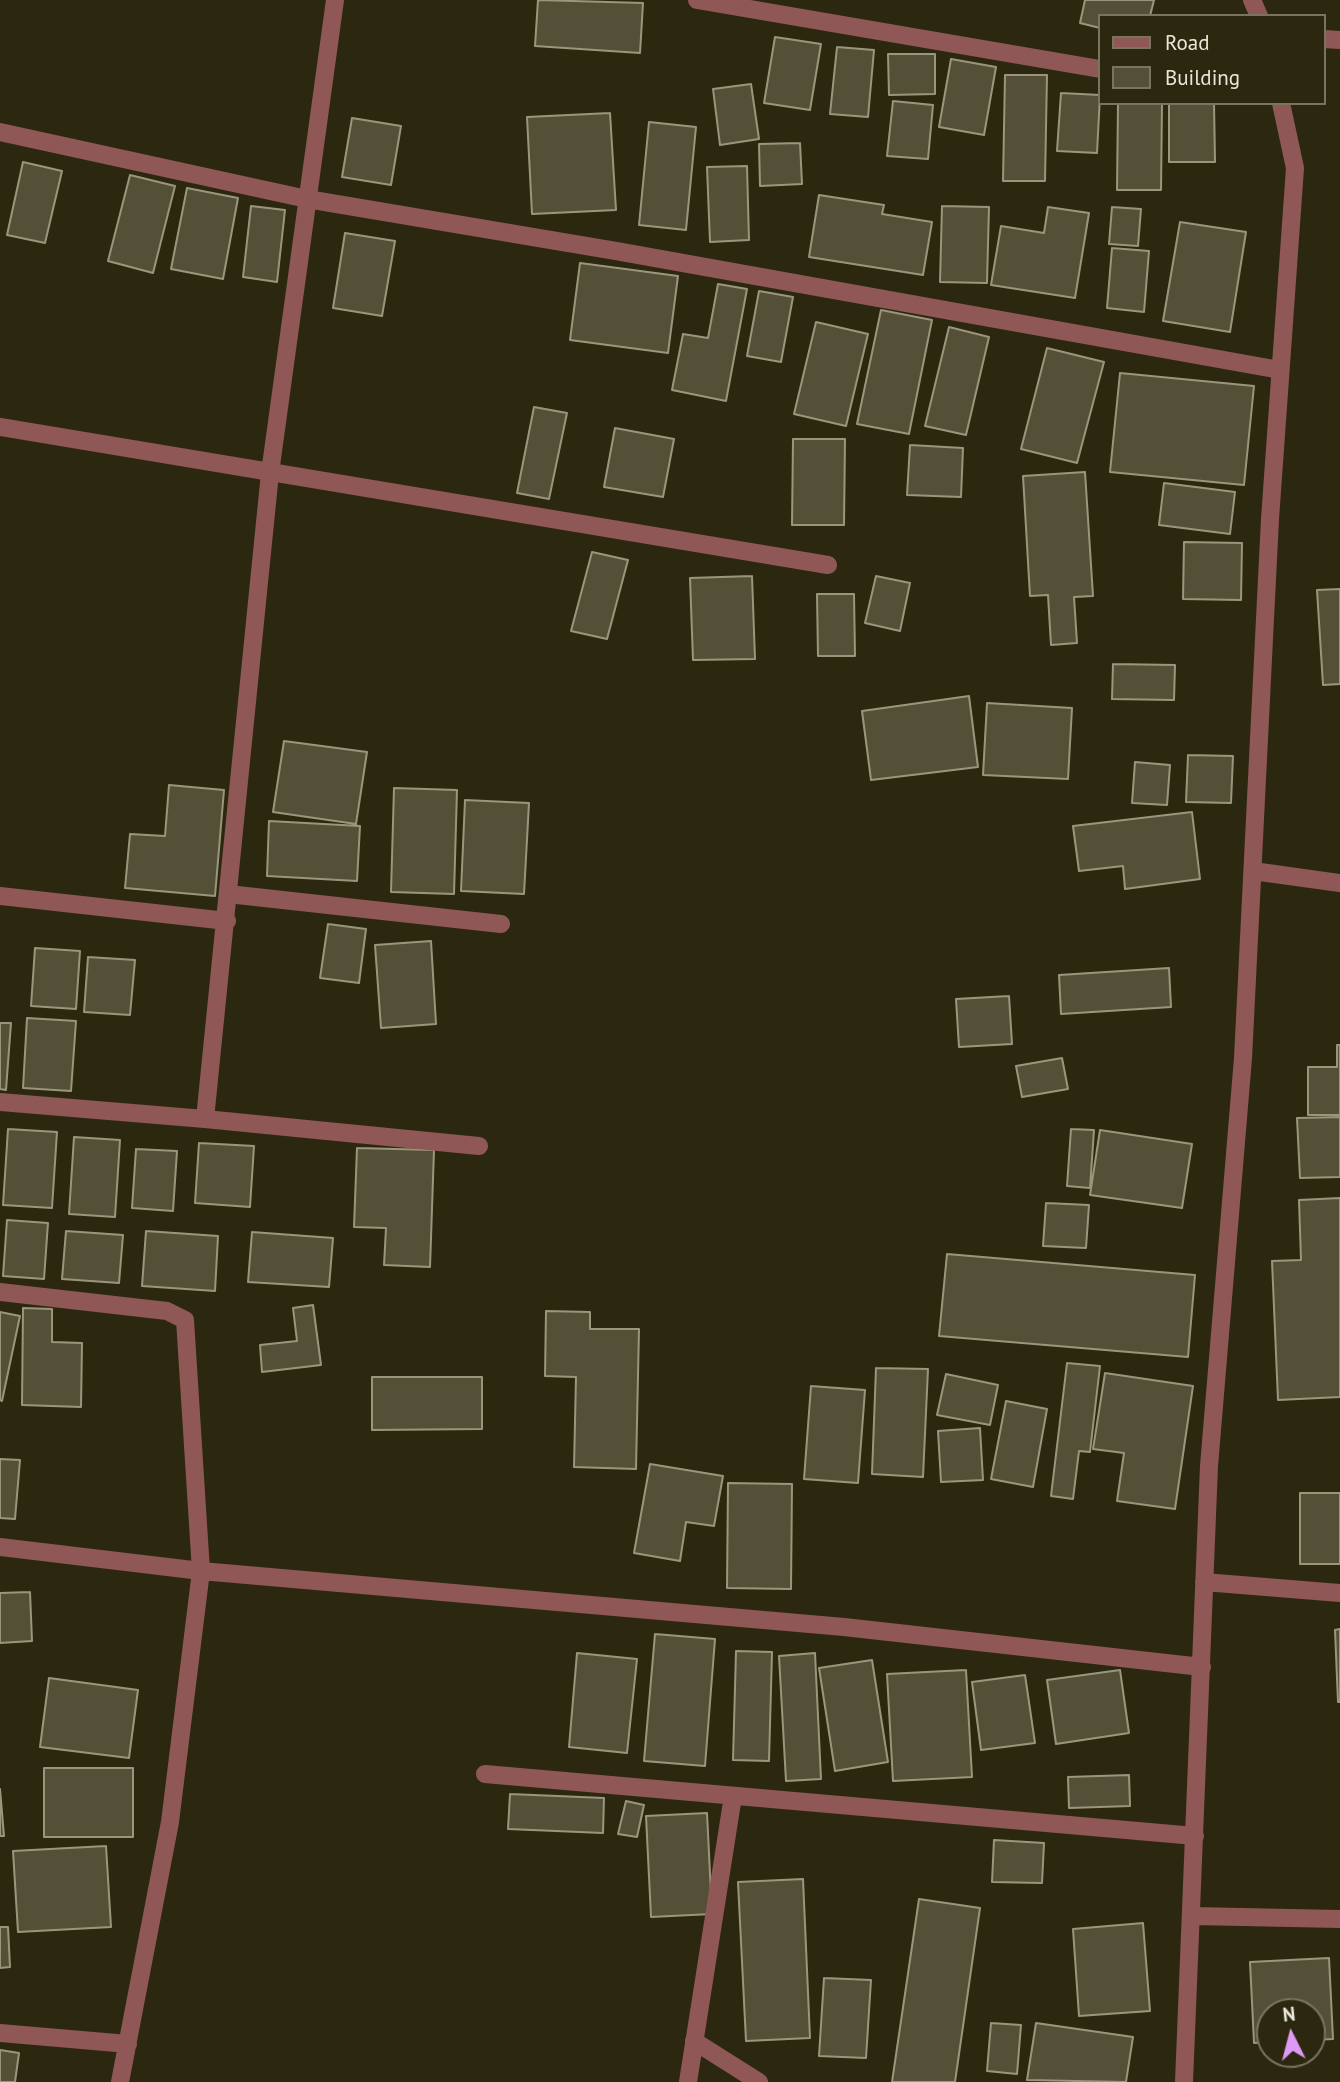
<!DOCTYPE html>
<html>
<head>
<meta charset="utf-8">
<style>
  body { margin:0 }
  #map { position:relative; width:1340px; height:2082px; overflow:hidden; background:#2c2810; font-family:"PT Sans",sans-serif }
  canvas { display:block }
  .legend { position:absolute; left:1098px; top:14px; width:228px; height:91px; box-sizing:border-box; background:#2c2810; border:2px solid #787460; margin:0; padding:9px 12px; list-style:none; font-size:21px; color:#eae7d9 }
  .legend li { display:flex; align-items:center; gap:14px; height:35px }
  .legend b { width:35px; border:2px solid #787460 }
  .north { position:absolute; left:1256px; top:1998px; width:70px; height:70px; box-sizing:border-box; background:#2c2810; border:2px solid #787460; border-radius:50%; rotate:354deg; font-size:19px; font-weight:700; line-height:28px; text-align:center; color:#eae7d9 }
  .north::after { content:''; display:block; margin:auto; width:24px; height:32px; background:#dd99f4; clip-path:polygon(50% 0,100% 100%,50% 72%,0 100%) }
</style>
</head>
<body>
<div id="map">
<canvas width="1340" height="2082"></canvas>
<ul class="legend">
<li><b style="height:9px;background:#8f5857"></b>Road</li>
<li><b style="height:19px;background:#545037"></b>Building</li>
</ul>
<div class="north">N</div>
</div>
<script>
const ctx = document.querySelector('canvas').getContext('2d');
ctx.lineJoin = 'round';
function paint(path, color) {
  ctx.fillStyle = color;
  ctx.fill(path, 'evenodd');
}
function shape(rows) {
  const path = new Path2D();
  for (const r of rows) {
    path.moveTo(r[0], r[1]);
    for (let i = 2; i < r.length; i += 2) path.lineTo(r[i], r[i + 1]);
  }
  return path;
}
function trace(path, color, width, dash) {
  ctx.strokeStyle = color;
  ctx.lineWidth = width;
  ctx.lineCap = dash ? 'butt' : 'round';
  ctx.setLineDash(dash || []);
  ctx.stroke(path);
}
const building = shape([
  [538,0,643,3,640,53,535,46,538,0],
  [1085,0,1154,0,1150,16,1100,16,1100,28,1080,23,1085,0],
  [775,37,821,44,810,110,764,103,775,37],
  [837,47,874,50,868,117,830,114,837,47],
  [888,54,935,54,935,94,889,95,888,54],
  [951,59,996,67,984,135,939,127,951,59],
  [1005,75,1047,75,1045,181,1003,181,1005,75],
  [751,84,759,139,720,145,713,89,751,84],
  [1061,93,1100,95,1097,153,1057,151,1061,93],
  [893,101,933,105,928,159,887,156,893,101],
  [1118,103,1162,103,1161,190,1117,190,1118,103],
  [1169,103,1214,103,1215,162,1169,162,1169,103],
  [610,113,616,210,532,214,527,117,610,113],
  [352,118,401,126,391,185,342,177,352,118],
  [649,122,696,127,686,230,639,225,649,122],
  [800,143,802,184,760,186,759,144,800,143],
  [23,162,62,171,45,243,7,235,23,162],
  [747,166,749,240,710,242,707,167,747,166],
  [130,175,175,186,153,273,108,261,130,175],
  [187,188,238,198,223,279,171,269,187,188],
  [819,195,884,205,882,214,932,222,923,275,809,257,819,195],
  [251,206,285,210,277,282,243,277,251,206],
  [942,206,989,207,987,283,940,282,942,206],
  [1048,207,1089,213,1075,298,991,285,1001,226,1044,233,1048,207],
  [1112,207,1141,209,1138,246,1109,244,1112,207],
  [1180,222,1246,232,1230,332,1163,321,1180,222],
  [345,233,395,241,382,316,333,308,345,233],
  [1112,248,1149,251,1144,312,1107,308,1112,248],
  [580,263,678,276,668,353,570,340,580,263],
  [718,284,747,289,726,401,672,390,683,334,708,338,718,284],
  [759,291,793,297,781,362,747,356,759,291],
  [881,310,932,320,909,434,857,424,881,310],
  [816,322,868,334,846,426,794,414,816,322],
  [949,327,989,337,966,435,925,426,949,327],
  [1047,348,1104,362,1077,463,1021,449,1047,348],
  [1120,373,1254,386,1244,485,1110,472,1120,373],
  [534,407,567,413,549,499,517,493,534,407],
  [615,428,674,439,663,497,604,487,615,428],
  [793,439,845,439,844,525,792,525,793,439],
  [910,445,963,448,961,497,907,495,910,445],
  [1085,472,1093,596,1074,597,1077,643,1051,645,1048,595,1030,596,1023,476,1085,472],
  [1164,483,1235,492,1230,534,1159,525,1164,483],
  [1184,542,1242,543,1241,600,1183,599,1184,542],
  [592,552,628,560,607,639,571,631,592,552],
  [752,576,755,659,693,660,690,578,752,576],
  [876,576,910,583,900,631,865,623,876,576],
  [1340,589,1340,684,1323,685,1317,590,1340,589],
  [817,594,854,594,855,656,818,656,817,594],
  [1113,664,1175,665,1174,700,1112,699,1113,664],
  [969,696,978,767,871,780,862,711,969,696],
  [987,703,1072,708,1068,779,983,775,987,703],
  [284,741,367,752,356,824,273,812,284,741],
  [1188,755,1233,756,1231,803,1186,802,1188,755],
  [1135,762,1170,765,1167,805,1132,803,1135,762],
  [169,785,224,790,215,896,125,888,130,834,165,836,169,785],
  [394,788,457,790,454,894,391,892,394,788],
  [465,800,529,803,524,894,461,891,465,800],
  [1192,812,1200,879,1125,889,1123,866,1079,871,1073,826,1192,812],
  [269,821,360,826,357,881,267,876,269,821],
  [328,924,366,929,359,983,320,978,328,924],
  [431,941,436,1024,381,1028,375,945,431,941],
  [35,948,80,951,76,1009,31,1006,35,948],
  [88,957,135,960,130,1015,84,1012,88,957],
  [1169,968,1171,1007,1061,1014,1059,975,1169,968],
  [1009,996,1012,1044,959,1047,956,999,1009,996],
  [27,1018,76,1021,71,1091,23,1088,27,1018],
  [0,1023,11,1023,6,1090,0,1089,0,1023],
  [1337,1045,1340,1045,1340,1115,1308,1115,1308,1067,1337,1067,1337,1045],
  [1062,1058,1068,1089,1022,1097,1016,1066,1062,1058],
  [1340,1117,1340,1177,1300,1178,1297,1118,1340,1117],
  [8,1129,57,1132,52,1208,3,1205,8,1129],
  [1071,1129,1094,1130,1090,1188,1067,1186,1071,1129],
  [1100,1130,1192,1144,1182,1208,1090,1195,1100,1130],
  [74,1137,120,1140,115,1217,69,1214,74,1137],
  [199,1143,254,1146,250,1207,195,1203,199,1143],
  [357,1148,434,1150,430,1267,384,1265,386,1228,354,1227,357,1148],
  [136,1149,177,1151,173,1211,132,1208,136,1149],
  [1340,1198,1340,1397,1278,1400,1272,1261,1301,1260,1299,1200,1340,1198],
  [1046,1203,1089,1205,1086,1248,1043,1246,1046,1203],
  [7,1220,48,1223,44,1279,3,1276,7,1220],
  [66,1231,123,1235,119,1283,62,1279,66,1231],
  [146,1231,218,1236,215,1291,142,1286,146,1231],
  [252,1232,333,1238,329,1287,248,1282,252,1232],
  [947,1254,1195,1275,1188,1357,939,1336,947,1254],
  [313,1305,321,1365,262,1372,260,1345,297,1341,293,1308,313,1305],
  [23,1308,52,1309,52,1342,82,1343,81,1407,22,1405,23,1308],
  [546,1311,590,1312,590,1329,639,1329,636,1469,574,1467,576,1377,545,1376,546,1311],
  [0,1312,20,1316,2,1401,0,1400,0,1312],
  [1067,1363,1100,1366,1090,1452,1079,1451,1073,1499,1051,1496,1067,1363],
  [876,1368,928,1369,923,1477,872,1474,876,1368],
  [1105,1373,1193,1386,1175,1509,1117,1501,1124,1453,1093,1449,1105,1373],
  [946,1374,998,1385,990,1425,937,1415,946,1374],
  [372,1377,482,1377,482,1429,372,1430,372,1377],
  [811,1386,865,1390,858,1483,804,1479,811,1386],
  [1006,1401,1047,1409,1033,1487,991,1479,1006,1401],
  [980,1428,983,1480,941,1482,938,1431,980,1428],
  [0,1459,20,1460,15,1519,0,1518,0,1459],
  [650,1464,723,1476,714,1526,686,1522,680,1561,634,1553,650,1464],
  [728,1483,792,1484,791,1589,727,1588,728,1483],
  [1300,1493,1340,1493,1340,1564,1300,1564,1300,1493],
  [30,1592,32,1641,0,1643,0,1593,30,1592],
  [1340,1629,1340,1702,1338,1702,1335,1630,1340,1629],
  [655,1634,715,1639,705,1766,644,1761,655,1634],
  [736,1651,772,1652,769,1761,733,1760,736,1651],
  [577,1653,637,1659,627,1753,569,1747,577,1653],
  [815,1653,821,1779,786,1781,779,1656,815,1653],
  [872,1660,888,1762,835,1771,819,1668,872,1660],
  [966,1670,972,1777,893,1781,887,1674,966,1670],
  [1120,1670,1129,1733,1056,1744,1047,1680,1120,1670],
  [1025,1675,1035,1743,981,1750,972,1682,1025,1675],
  [49,1678,138,1690,129,1758,40,1747,49,1678],
  [44,1768,133,1768,133,1837,44,1837,44,1768],
  [1129,1775,1130,1806,1069,1808,1068,1777,1129,1775],
  [0,1789,4,1836,0,1836,0,1789],
  [510,1794,604,1798,603,1833,508,1829,510,1794],
  [626,1801,644,1805,637,1837,618,1834,626,1801],
  [707,1813,712,1914,651,1917,646,1816,707,1813],
  [994,1840,1044,1843,1042,1883,992,1882,994,1840],
  [106,1846,111,1927,18,1932,13,1851,106,1846],
  [803,1879,810,2038,746,2041,738,1882,803,1879],
  [919,1899,980,1908,955,2082,892,2082,919,1899],
  [1143,1923,1150,2011,1079,2016,1073,1929,1143,1923],
  [0,1927,8,1927,10,1967,0,1968,0,1927],
  [1329,1958,1333,2039,1312,2040,1312,2012,1270,2012,1270,2042,1254,2043,1250,1962,1329,1958],
  [824,1978,871,1980,866,2058,819,2056,824,1978],
  [991,2023,1021,2025,1017,2074,987,2071,991,2023],
  [1036,2023,1133,2037,1126,2082,1027,2080,1036,2023],
  [0,2050,19,2053,15,2082,0,2082,0,2050]
]);
paint(building, '#545037');
trace(building, '#9b967b', 2);
trace(shape([
  [697,0,1100,69],
  [1252,0,1259,16],
  [1324,39,1340,40],
  [0,132,307,199,616,251,1280,370],
  [0,427,828,565],
  [1253,871,1340,883],
  [228,894,501,924],
  [0,896,227,921],
  [0,1102,205,1119,270,473,335,0],
  [205,1119,479,1146],
  [0,1292,167,1311,185,1320,201,1571,170,1822,120,2082],
  [0,1547,201,1571,844,1627,1202,1667],
  [1204,1582,1340,1593],
  [485,1774,1195,1836],
  [1193,1916,1340,1919],
  [0,2033,128,2044],
  [694,2041,759,2082],
  [688,2082,733,1796],
  [1184,2082,1209,1466,1243,1058,1270,519,1295,168,1281,103]
]), '#8f5857', 18);
</script>
</body>
</html>
